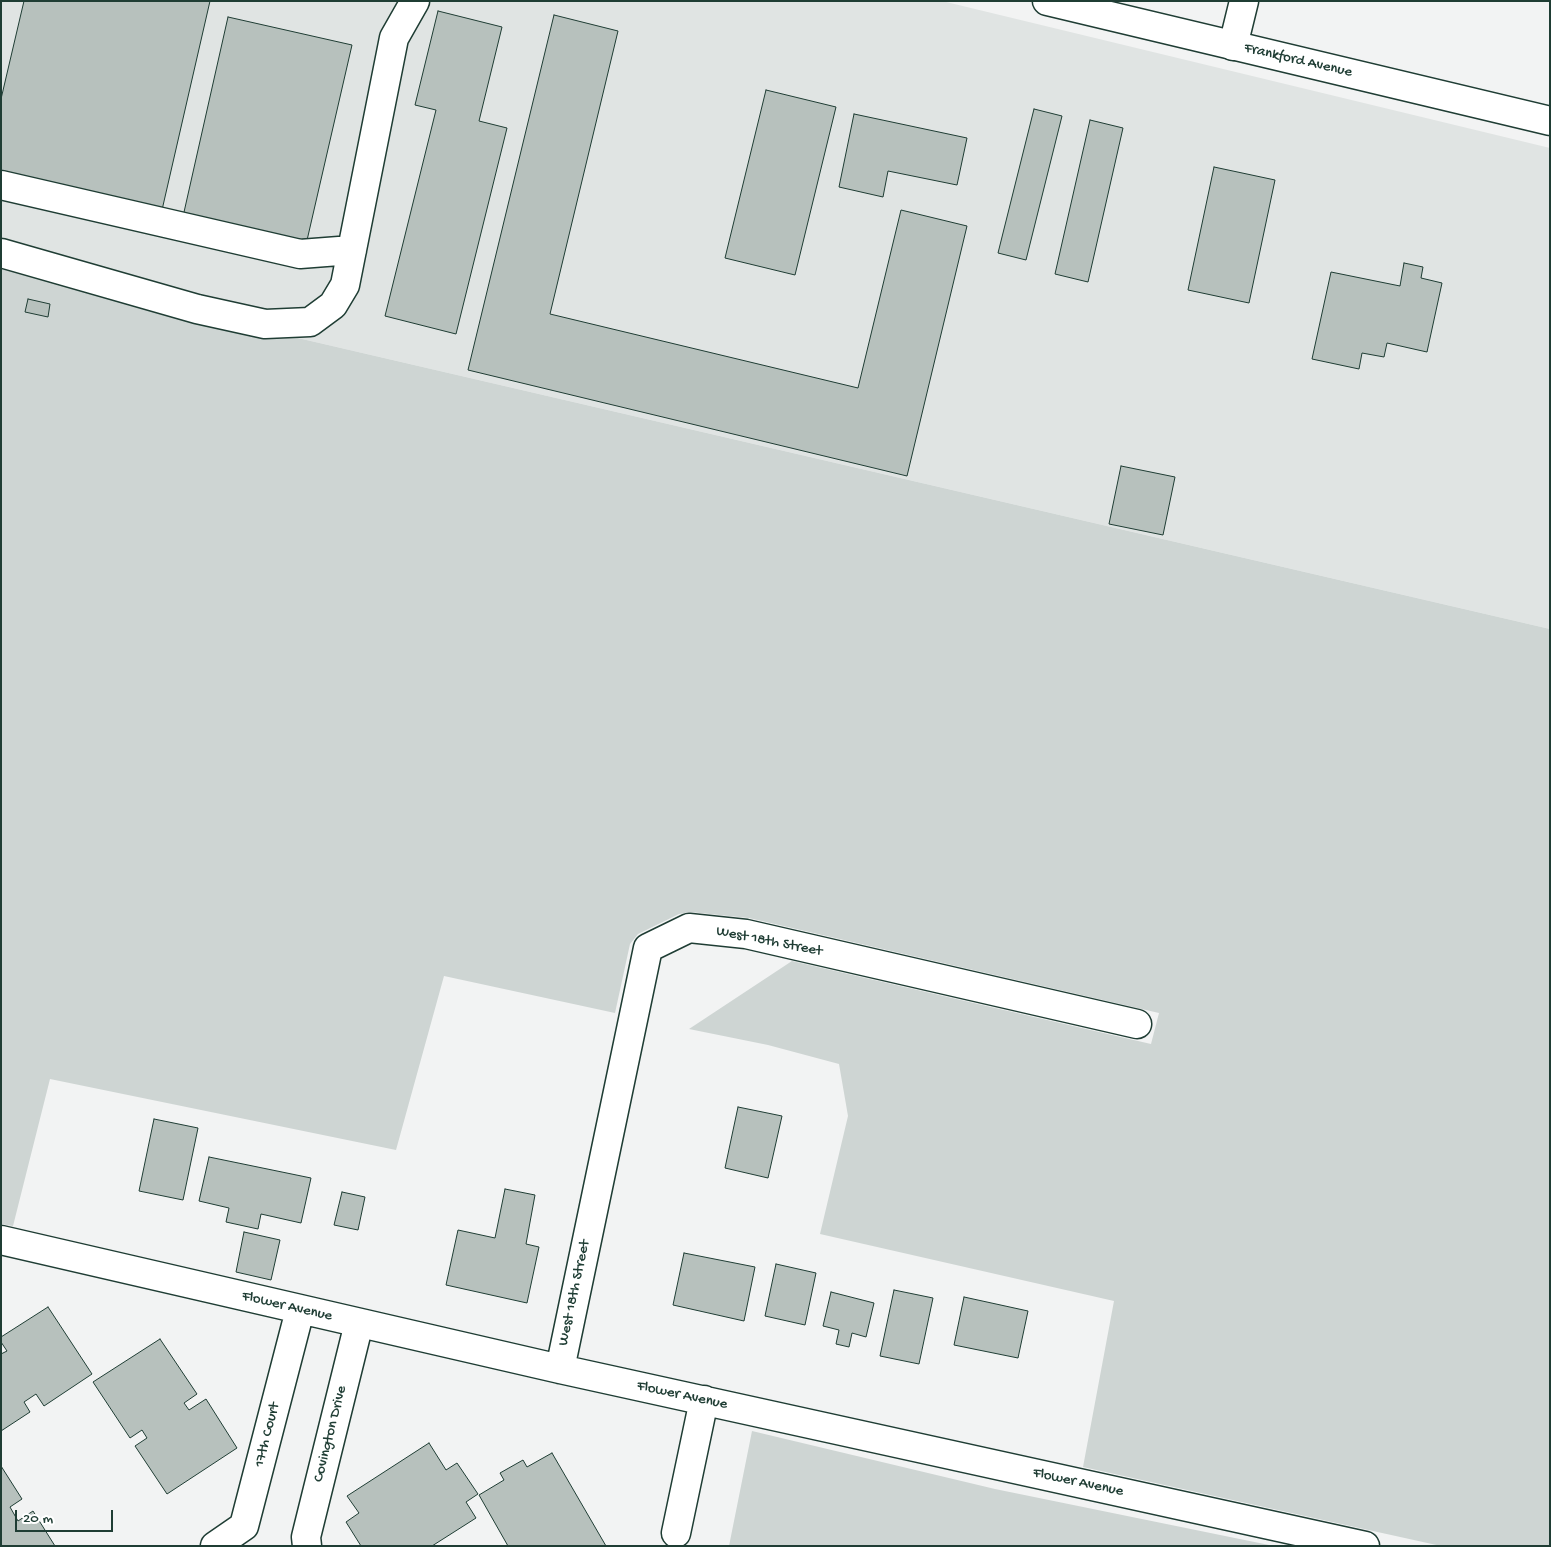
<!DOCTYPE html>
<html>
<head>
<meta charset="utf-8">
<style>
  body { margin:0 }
  #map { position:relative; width:1551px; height:1547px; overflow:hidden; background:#f2f3f3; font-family:"Gochi Hand",sans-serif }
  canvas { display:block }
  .frame { position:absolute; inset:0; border:2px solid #1f3d34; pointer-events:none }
  .scale { position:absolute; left:15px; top:1510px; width:98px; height:22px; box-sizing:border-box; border:2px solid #1f3d34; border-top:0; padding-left:6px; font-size:15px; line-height:18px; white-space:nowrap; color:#1f3d34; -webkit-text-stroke:4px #fff; paint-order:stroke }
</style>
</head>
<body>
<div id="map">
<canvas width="1551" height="1547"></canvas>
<div class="frame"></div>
<div class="scale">20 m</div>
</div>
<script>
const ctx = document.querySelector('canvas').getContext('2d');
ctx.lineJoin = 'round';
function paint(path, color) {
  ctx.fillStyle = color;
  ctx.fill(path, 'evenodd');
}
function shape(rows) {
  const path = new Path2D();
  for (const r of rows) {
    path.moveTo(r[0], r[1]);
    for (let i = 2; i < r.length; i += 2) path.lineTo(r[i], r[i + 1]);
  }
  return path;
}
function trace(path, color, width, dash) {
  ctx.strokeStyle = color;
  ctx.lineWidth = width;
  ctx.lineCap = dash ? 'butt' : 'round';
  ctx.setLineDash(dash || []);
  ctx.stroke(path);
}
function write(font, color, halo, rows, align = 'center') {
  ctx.font = font + ' "Gochi Hand",sans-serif';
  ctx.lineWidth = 4;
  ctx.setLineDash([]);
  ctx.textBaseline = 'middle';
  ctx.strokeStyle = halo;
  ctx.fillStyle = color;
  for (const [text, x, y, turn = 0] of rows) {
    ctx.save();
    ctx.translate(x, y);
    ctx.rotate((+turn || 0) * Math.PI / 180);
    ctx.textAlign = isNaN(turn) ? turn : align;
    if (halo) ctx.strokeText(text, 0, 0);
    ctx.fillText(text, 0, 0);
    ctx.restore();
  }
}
paint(shape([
  [1,1,942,1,1550,148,1550,629,1,269]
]), '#e0e4e3');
paint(shape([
  [1,269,1550,629,1550,1546,1441,1546,1083,1467,1114,1301,820,1234,848,1116,839,1064,768,1045,689,1029,792,961,1151,1044,1159,1013,749,918,690,912,679,914,638,934,630,944,615,1013,444,976,396,1150,50,1079,13,1226,1,1224],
  [752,1431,995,1489,1274,1546,729,1546]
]), '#ced5d3');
const building = shape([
  [24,1,210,1,162,210,1,173,1,99,24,1],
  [438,11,502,27,479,121,507,128,456,334,385,316,436,110,415,105,438,11],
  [554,15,618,31,550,314,858,388,901,210,967,226,907,476,468,370,554,15],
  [228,17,352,45,305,249,182,221,228,17],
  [766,90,836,107,795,275,725,258,766,90],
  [1034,109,1062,116,1026,260,998,253,1034,109],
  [854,114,967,138,957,185,888,171,883,197,839,187,854,114],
  [1090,120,1123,128,1088,282,1055,274,1090,120],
  [1214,167,1275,180,1249,303,1188,290,1214,167],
  [1404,263,1423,267,1421,278,1442,283,1427,352,1387,343,1384,357,1362,353,1359,369,1312,359,1331,272,1400,286,1404,263],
  [28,299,50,304,48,317,25,312,28,299],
  [1121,466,1175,477,1163,535,1109,524,1121,466],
  [738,1107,782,1116,768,1178,725,1168,738,1107],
  [154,1119,198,1128,183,1200,139,1191,154,1119],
  [209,1157,311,1178,301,1223,261,1214,258,1229,226,1222,229,1208,199,1201,209,1157],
  [505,1189,535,1195,526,1244,539,1247,527,1303,446,1285,458,1230,495,1238,505,1189],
  [342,1192,365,1197,358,1230,334,1225,342,1192],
  [244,1232,280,1240,271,1280,236,1272,244,1232],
  [684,1253,755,1267,744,1321,673,1305,684,1253],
  [776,1264,816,1273,805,1325,765,1316,776,1264],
  [894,1290,933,1298,919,1364,880,1356,894,1290],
  [831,1292,874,1303,866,1337,852,1333,849,1347,836,1344,839,1330,823,1326,831,1292],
  [964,1297,1028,1311,1018,1358,954,1345,964,1297],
  [48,1307,92,1374,44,1406,36,1394,24,1402,30,1412,1,1431,1,1354,7,1351,1,1342,1,1337,48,1307],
  [160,1339,197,1394,184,1403,189,1410,206,1399,237,1448,167,1494,135,1446,147,1438,142,1430,130,1438,93,1382,160,1339],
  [429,1443,446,1470,457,1463,478,1494,466,1502,476,1518,432,1546,361,1546,346,1522,359,1513,347,1496,429,1443],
  [552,1453,606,1546,508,1546,479,1495,504,1480,500,1473,523,1460,527,1467,552,1453],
  [1,1466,22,1499,10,1507,18,1521,33,1511,55,1546,1,1546,1,1466]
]);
paint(building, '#b7c1bd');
trace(building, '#1f3d34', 1);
const minor = shape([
  [1233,46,1244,1],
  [1,185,300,254,352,250],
  [1,253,197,309,265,324,310,322,333,305,345,285,394,38,415,1],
  [1,1240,560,1369,1365,1546],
  [560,1369,648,948,689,928,746,934,1137,1024],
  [676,1533,704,1400],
  [215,1546,244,1526,300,1310],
  [307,1546,306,1537,359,1323]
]);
const major = shape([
  [1047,1,1550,121]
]);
trace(minor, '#1f3d34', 31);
trace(major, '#1f3d34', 31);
trace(minor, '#fff', 28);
trace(major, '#fff', 28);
write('15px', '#1f3d34', '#fff', [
  ["Frankford Avenue",1298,61,13],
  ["West 18th Street",769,942,11],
  ["West 18th Street",575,1293,-78],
  ["Flower Avenue",287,1307,13],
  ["Flower Avenue",682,1396,12],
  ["Covington Drive",331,1434,-76],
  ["17th Court",268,1435,-76],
  ["Flower Avenue",1078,1483,12]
]);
</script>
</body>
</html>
